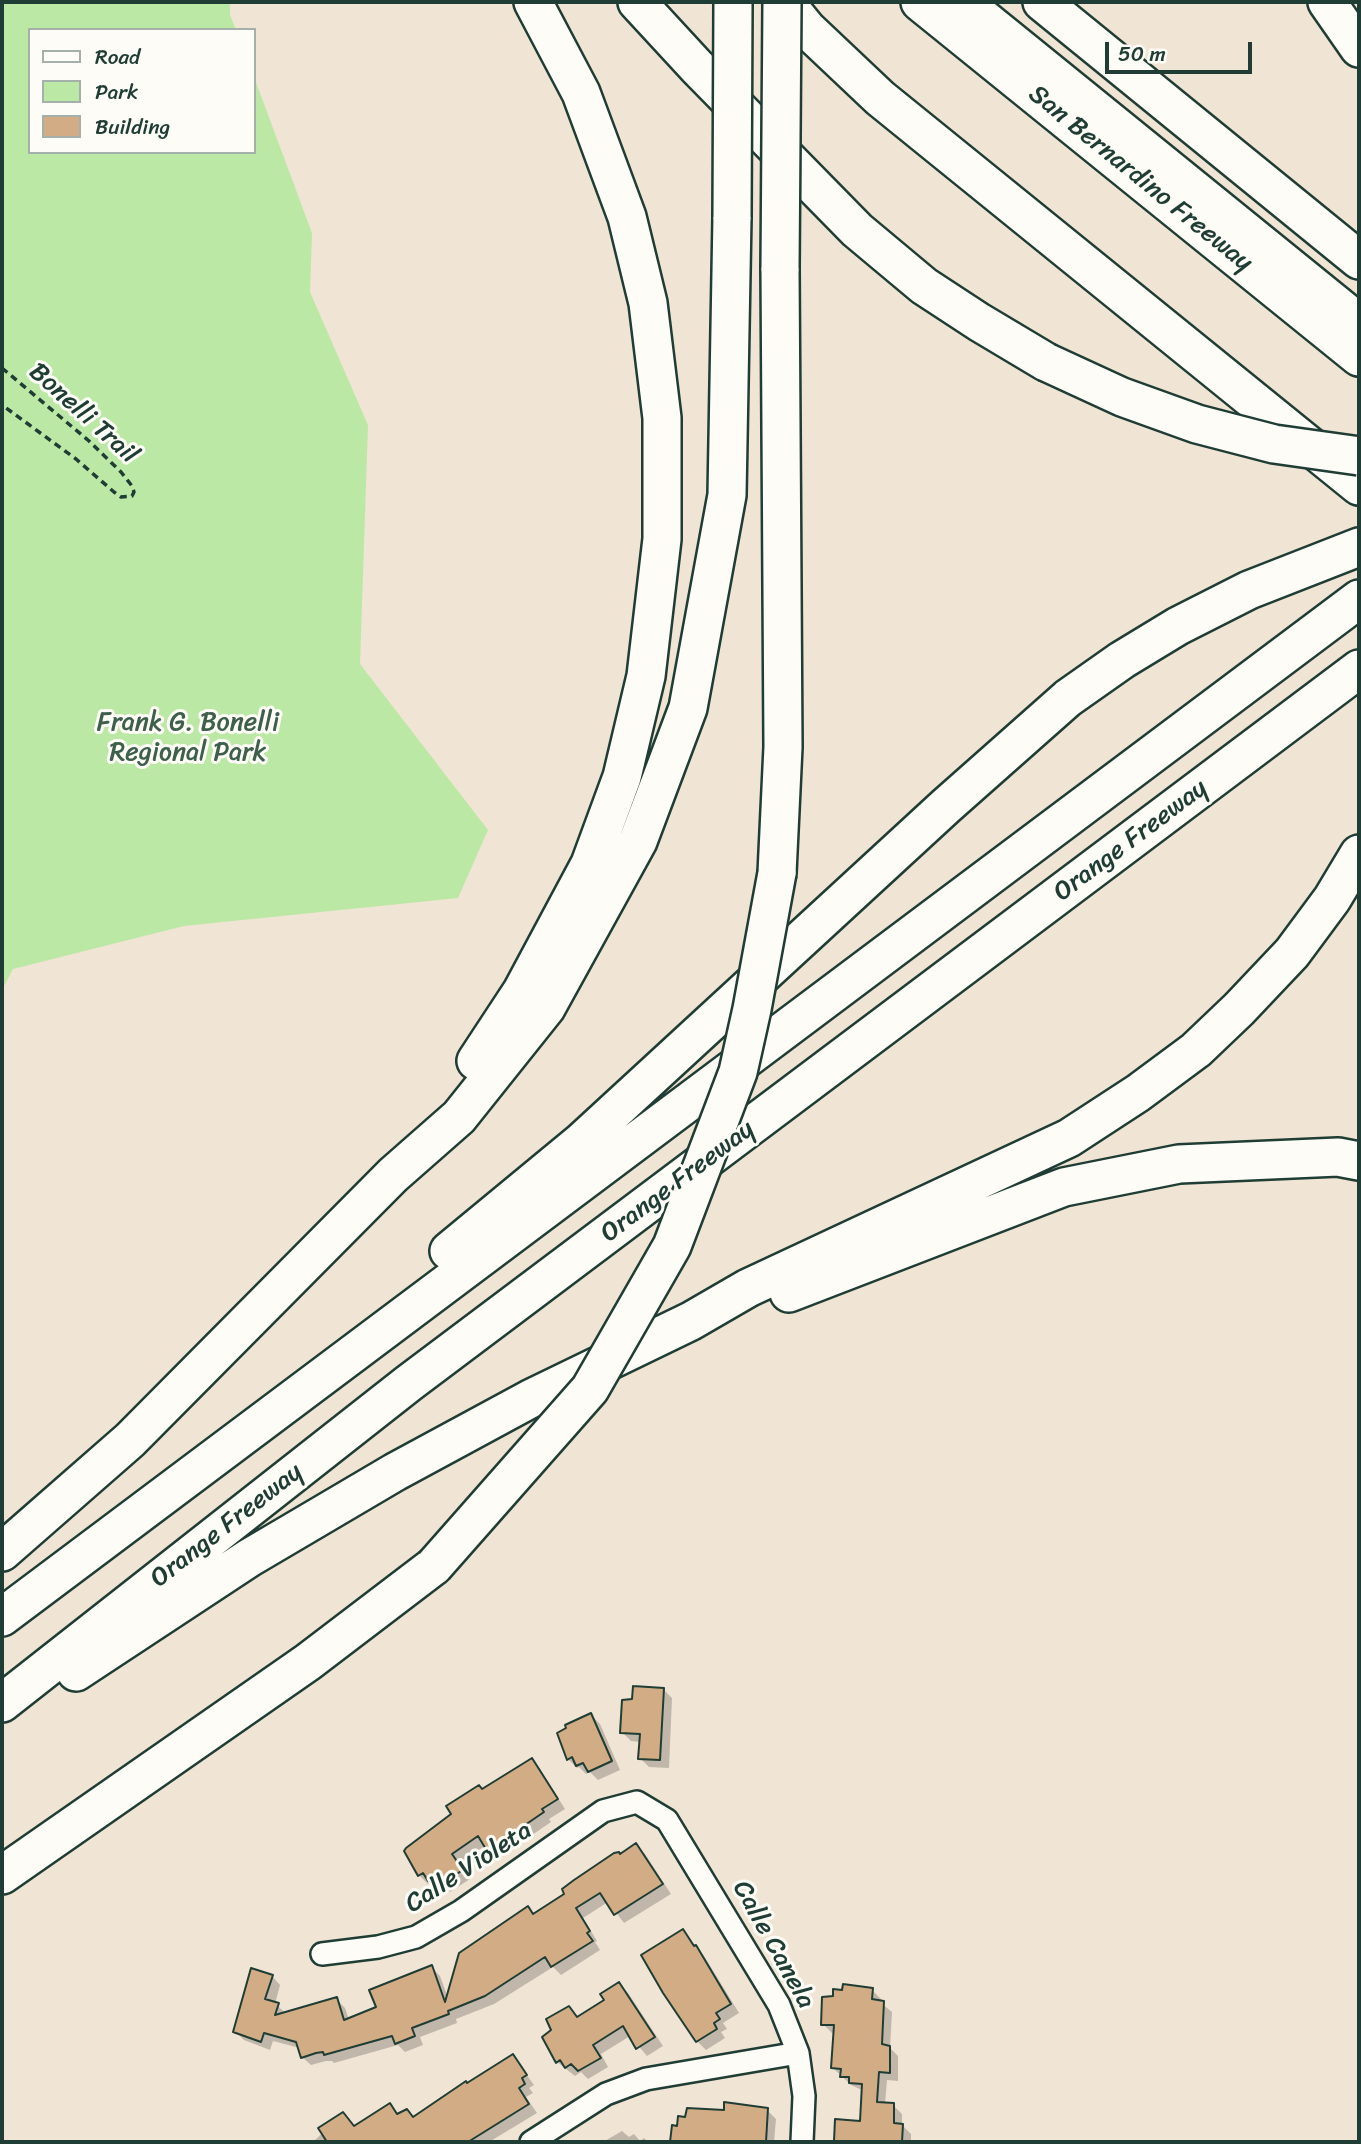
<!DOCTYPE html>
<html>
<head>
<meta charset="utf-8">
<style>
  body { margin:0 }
  #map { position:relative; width:1361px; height:2144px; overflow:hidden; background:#f0e4d4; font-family:Sriracha,sans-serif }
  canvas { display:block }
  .frame { position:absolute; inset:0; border:4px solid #1f3d34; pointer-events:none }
  .legend { position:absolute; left:28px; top:28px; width:228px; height:126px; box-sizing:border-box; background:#fdfcf7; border:2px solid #a4b0a9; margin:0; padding:9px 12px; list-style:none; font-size:21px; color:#1f3d34 }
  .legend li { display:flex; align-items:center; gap:14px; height:35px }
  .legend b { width:35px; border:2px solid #a4b0a9 }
  .scale { position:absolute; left:1105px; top:42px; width:147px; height:32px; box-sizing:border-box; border:4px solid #1f3d34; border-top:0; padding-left:9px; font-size:21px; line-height:24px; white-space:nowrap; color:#1f3d34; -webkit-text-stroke:5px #fdfcf7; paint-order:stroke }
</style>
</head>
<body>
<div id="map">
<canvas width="1361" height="2144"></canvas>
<div class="frame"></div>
<ul class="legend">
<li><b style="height:9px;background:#fdfcf7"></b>Road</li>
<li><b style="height:19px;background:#bce8a5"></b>Park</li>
<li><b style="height:19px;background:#d2ac84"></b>Building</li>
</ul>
<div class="scale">50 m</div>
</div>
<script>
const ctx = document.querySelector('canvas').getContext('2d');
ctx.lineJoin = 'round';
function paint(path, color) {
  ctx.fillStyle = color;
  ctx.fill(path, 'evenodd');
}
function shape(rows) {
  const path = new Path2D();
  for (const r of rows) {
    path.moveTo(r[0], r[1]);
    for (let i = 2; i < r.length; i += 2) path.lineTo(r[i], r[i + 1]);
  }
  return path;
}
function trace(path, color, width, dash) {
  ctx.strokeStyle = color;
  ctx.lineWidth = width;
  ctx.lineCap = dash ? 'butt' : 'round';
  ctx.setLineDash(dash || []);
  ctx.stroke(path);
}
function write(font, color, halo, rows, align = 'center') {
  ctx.font = font + ' Sriracha,sans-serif';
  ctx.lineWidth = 6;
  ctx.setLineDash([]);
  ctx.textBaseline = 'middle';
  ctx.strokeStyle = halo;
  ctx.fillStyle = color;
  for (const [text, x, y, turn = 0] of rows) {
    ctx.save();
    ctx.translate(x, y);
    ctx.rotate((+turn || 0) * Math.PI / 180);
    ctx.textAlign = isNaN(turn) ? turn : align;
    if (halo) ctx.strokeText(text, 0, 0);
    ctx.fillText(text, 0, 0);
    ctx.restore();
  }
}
paint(shape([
  [2,2,230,2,230,15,236,30,30,30,30,152,254,152,254,77,312,233,310,292,368,425,360,664,488,830,458,898,184,926,13,969,2,990]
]), '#bce8a5');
paint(shape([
  [663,1689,672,1698,669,1768,649,1767,640,1758,641,1742,631,1741,622,1732,633,1701],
  [591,1715,600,1724,620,1770,598,1780,590,1772,586,1774,579,1767,577,1768,568,1759],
  [531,1760,540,1769,565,1809,549,1819,551,1822,497,1859,486,1845,460,1863,470,1879,450,1892,444,1885,438,1889,431,1882,428,1884,419,1875,406,1851,482,1791],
  [636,1845,645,1854,671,1894,624,1923,608,1902,583,1918,597,1941,595,1942,600,1950,561,1975,553,1967,494,2004,456,2019,457,2023,420,2037,423,2045,405,2052,398,2045,334,2063,332,2061,326,2061,311,2065,302,2057,300,2048,273,2041,270,2050,244,2040,235,2031,272,1976,280,1985,275,2004,287,2014,336,1999,345,2008,349,2020,378,2008,431,1967,440,1976,448,1998,528,1908,534,1915],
  [683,1932,704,1956,739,2013,723,2023,727,2029,721,2032,725,2038,706,2050,697,2041],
  [619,1984,628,1993,663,2046,647,2056,630,2036,601,2054,608,2067,588,2079,581,2072,575,2076,557,2062,578,2018,606,2001],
  [872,1990,881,1999,881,2003,892,2012,890,2048,898,2056,898,2081,887,2080,885,2104,893,2105,902,2114,902,2125,911,2134,911,2142,836,2142,837,2121,861,2123,864,2091,851,2085,833,2068,835,2033,832,2033,823,2024],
  [513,2056,534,2085,529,2088,533,2093,526,2097,537,2113,489,2142,316,2142,315,2140,343,2114,355,2128,390,2105,399,2114,407,2111,414,2118],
  [767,2110,776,2119,774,2142,672,2142,673,2127,725,2112],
  [622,2131,629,2137,634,2134,640,2141,644,2138,648,2142,603,2142]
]), '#0003');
const building = shape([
  [633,1686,664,1688,660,1760,638,1759,640,1734,620,1733,622,1700,632,1699,633,1686],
  [591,1713,612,1761,588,1772,583,1763,576,1766,572,1757,567,1760,557,1733,566,1728,565,1725,591,1713],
  [532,1758,558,1799,542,1809,544,1812,487,1851,478,1836,452,1854,463,1870,440,1884,434,1877,428,1881,423,1873,418,1876,404,1851,406,1848,451,1814,446,1806,479,1785,482,1789,532,1758],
  [636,1843,663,1884,614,1915,600,1893,576,1908,590,1931,587,1933,593,1941,551,1967,545,1957,485,1996,448,2011,449,2014,412,2028,415,2036,395,2044,392,2036,324,2055,323,2052,316,2053,301,2058,296,2042,264,2033,261,2042,233,2032,251,1968,273,1975,265,1999,279,2003,275,2015,337,1997,344,2020,376,2007,369,1990,432,1965,445,2002,459,1953,528,1906,533,1914,564,1894,562,1889,574,1880,614,1853,619,1852,620,1854,636,1843],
  [683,1929,694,1946,696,1945,731,2004,716,2013,720,2019,714,2023,717,2029,696,2042,663,1993,641,1955,683,1929],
  [619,1982,655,2037,636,2049,623,2026,593,2045,601,2058,578,2071,571,2064,565,2068,560,2060,556,2063,542,2037,551,2030,546,2019,569,2006,577,2017,604,2000,600,1994,619,1982],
  [843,1984,873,1988,872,1999,884,2001,882,2044,890,2046,890,2073,879,2072,877,2102,894,2103,894,2123,903,2124,902,2142,834,2141,835,2119,860,2121,862,2084,849,2083,849,2077,840,2077,841,2069,831,2068,834,2025,821,2025,822,1997,833,1996,833,1989,842,1990,843,1984],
  [513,2054,527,2075,522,2078,525,2084,519,2088,529,2104,468,2142,327,2142,318,2128,343,2112,354,2126,390,2103,397,2114,407,2109,413,2117,466,2081,467,2083,513,2054],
  [724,2102,768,2108,766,2142,670,2142,672,2125,677,2126,678,2116,685,2117,687,2108,724,2110,724,2102]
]);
paint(building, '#d2ac84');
trace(building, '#1f3d34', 2);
const street = shape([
  [322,1954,378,1947,416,1937,461,1911,603,1811,637,1802,667,1820,779,2005,798,2053,804,2096,802,2142],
  [531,2142,606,2094,646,2079,798,2053]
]);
const highway = shape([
  [637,2,697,67,857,230,924,286,979,322,1046,362],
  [785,2,807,29,880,98,1359,486],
  [920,2,1359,357],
  [963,2,1359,323],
  [1042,2,1359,260],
  [1327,2,1359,48],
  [777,873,783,747,780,268],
  [476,1061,522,991,590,864,622,777,646,676,662,539,662,418,648,303,627,217,581,93,533,2],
  [449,1251,581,1142,946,806,1068,698,1122,660,1178,626,1249,590,1359,547],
  [789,1293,1064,1187,1179,1164,1338,1157,1359,1161],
  [2,1552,130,1440,393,1175,459,1117,546,1008,638,841,688,708,727,495,732,217],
  [2,1617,1359,599],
  [76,1672,249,1558,395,1472,530,1399,691,1321,748,1288,1069,1138,1138,1093,1196,1050,1239,1009,1292,953,1332,899,1359,854],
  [2,1703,409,1383,1359,669],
  [2,1875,308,1662,434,1566]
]);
trace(street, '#1f3d34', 26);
trace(highway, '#1f3d34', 42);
trace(shape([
  [2,368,89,441,121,472,132,486,134,492,132,496,121,497,114,492,76,459,2,405]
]), '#1f3d34', 3.5, [7, 5]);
trace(street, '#fdfcf7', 21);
trace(highway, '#fdfcf7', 37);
const highwayBridge = shape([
  [732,217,733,2],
  [780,268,782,2],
  [1046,362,1122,397,1197,424,1274,444,1359,456],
  [434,1566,590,1389,672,1246,738,1072,752,1009,777,873]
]);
trace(highwayBridge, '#1f3d34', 42, []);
trace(highwayBridge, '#fdfcf7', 37);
write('26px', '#1f3d34', '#fdfcf7', [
  ["San Bernardino Freeway",1140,179,39],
  ["Bonelli Trail",83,414,42],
  ["Orange Freeway",1131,841,-37],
  ["Orange Freeway",678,1182,-37],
  ["Orange Freeway",227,1526,-38],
  ["Calle Violeta",469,1868,-33],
  ["Calle Canela",773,1945,61]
]);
write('26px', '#3e5f4b', '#fdfcf7', [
  ["Frank G. Bonelli",188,723],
  ["Regional Park",188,753]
]);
</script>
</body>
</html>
